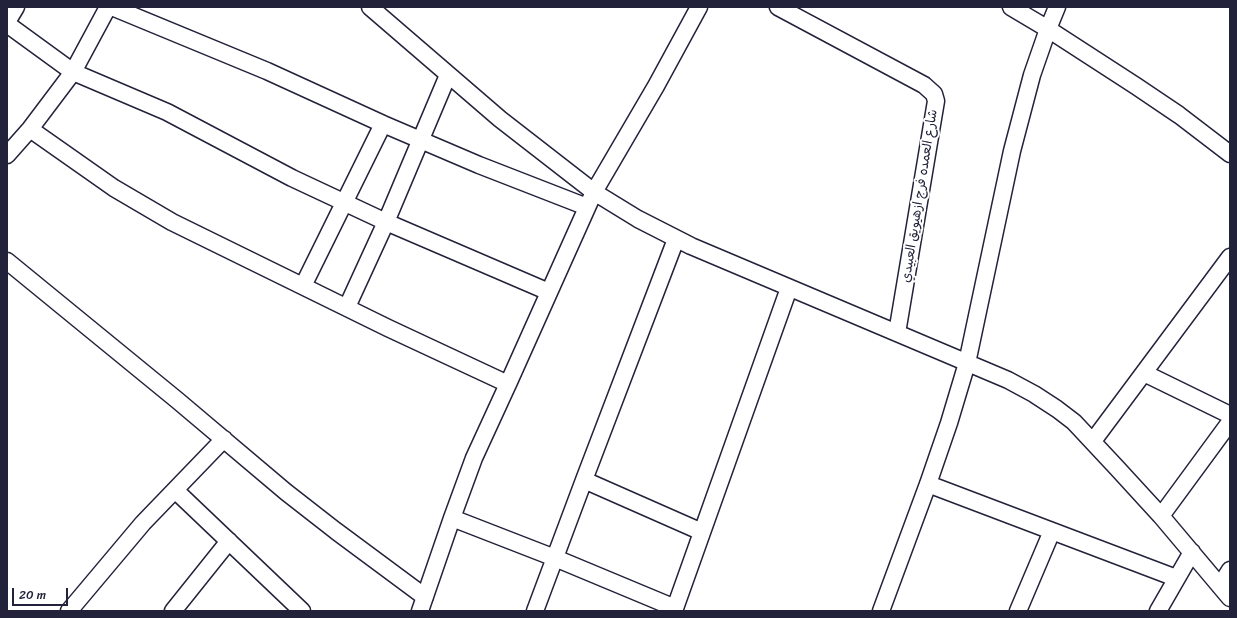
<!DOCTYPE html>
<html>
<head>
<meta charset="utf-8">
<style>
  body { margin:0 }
  #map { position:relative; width:1237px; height:618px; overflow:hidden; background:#fff; font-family:Sriracha,sans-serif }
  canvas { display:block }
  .frame { position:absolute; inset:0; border:8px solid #22223b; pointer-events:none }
  .scale { position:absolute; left:12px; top:588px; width:56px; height:18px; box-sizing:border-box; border:2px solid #22223b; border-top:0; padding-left:5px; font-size:12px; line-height:14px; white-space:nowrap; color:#22223b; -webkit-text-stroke:3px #fff; paint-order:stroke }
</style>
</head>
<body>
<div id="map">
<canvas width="1237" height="618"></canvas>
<div class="frame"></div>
<div class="scale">20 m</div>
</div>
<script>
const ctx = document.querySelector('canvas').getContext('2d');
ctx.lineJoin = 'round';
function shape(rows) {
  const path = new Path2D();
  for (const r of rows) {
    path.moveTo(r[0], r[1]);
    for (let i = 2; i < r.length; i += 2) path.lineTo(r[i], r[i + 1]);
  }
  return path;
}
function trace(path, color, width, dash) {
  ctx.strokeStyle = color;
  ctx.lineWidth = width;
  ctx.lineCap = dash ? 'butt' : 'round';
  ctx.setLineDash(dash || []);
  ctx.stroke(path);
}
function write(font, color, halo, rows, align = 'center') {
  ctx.font = font + ' Sriracha,"Playpen Sans Arabic",sans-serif';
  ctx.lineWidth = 4;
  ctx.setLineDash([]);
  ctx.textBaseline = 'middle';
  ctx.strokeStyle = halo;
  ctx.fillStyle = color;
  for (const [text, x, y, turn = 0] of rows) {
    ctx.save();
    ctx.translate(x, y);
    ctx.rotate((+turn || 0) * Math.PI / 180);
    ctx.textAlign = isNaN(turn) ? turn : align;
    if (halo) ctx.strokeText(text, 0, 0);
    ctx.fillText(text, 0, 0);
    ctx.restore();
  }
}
const street = shape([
  [112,7,267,71,383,124,479,165,587,207],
  [370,7,500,119,594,192,638,219,691,246,1008,380,1034,394,1057,409,1074,422,1117,468,1161,516,1230,598],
  [778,7,924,85,934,94,936,101,897,333],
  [1011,7,1048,29,1136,86,1179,115,1230,154],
  [7,22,16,7],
  [7,24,73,72,167,112,292,178,386,222,549,292],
  [30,129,114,188,172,222,388,328,508,384,594,192,656,86,699,7],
  [7,155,30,129,73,72,108,7],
  [7,261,177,400,286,492,336,531,425,597],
  [303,286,383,124],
  [347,307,386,222,448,75],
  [1144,373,1230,415],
  [1093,441,1230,257],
  [584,480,702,532],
  [928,484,1176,578],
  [175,490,302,611],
  [1161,516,1230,422],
  [452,518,555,558,675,608],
  [1220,586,1230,570],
  [69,611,143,523,224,439],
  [173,611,229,541],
  [420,611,452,518,474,458,508,384],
  [535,611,584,480,676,239],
  [674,611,789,288],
  [881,611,928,484,949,423,967,363,1012,151,1032,75,1048,29,1057,7],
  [1018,611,1052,531],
  [1158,611,1192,552]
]);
trace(street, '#22223b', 19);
trace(street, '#fff', 16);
write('13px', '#22223b', '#fff', [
  ["شارع العمده فرج ازهيويق العبيدي",920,196,-81]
]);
</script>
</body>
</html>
